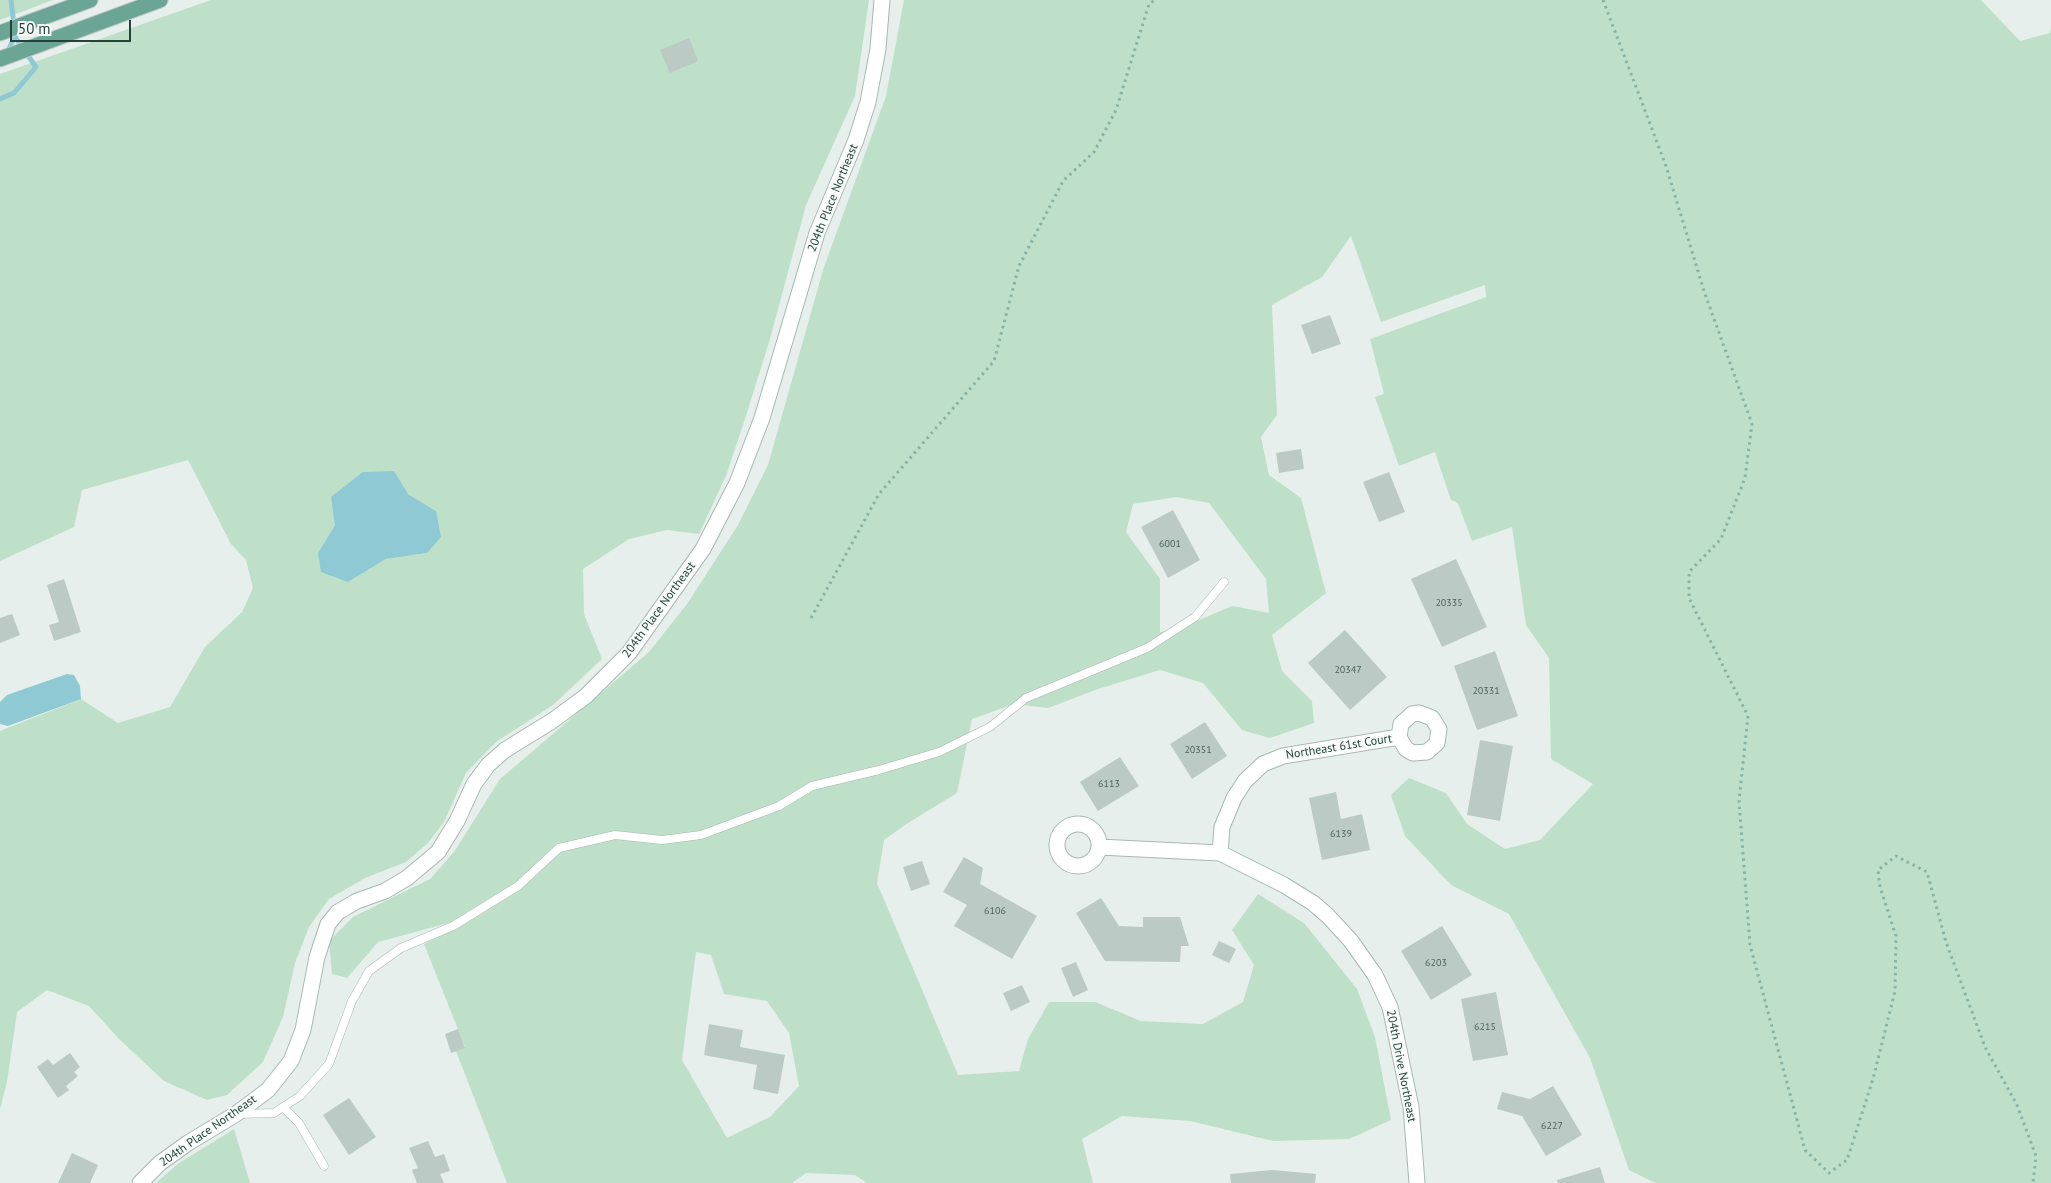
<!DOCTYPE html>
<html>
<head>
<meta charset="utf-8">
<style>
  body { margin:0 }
  #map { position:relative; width:2051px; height:1183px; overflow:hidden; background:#e6efeb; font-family:"PT Sans",sans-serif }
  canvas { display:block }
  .scale { position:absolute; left:10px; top:20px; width:121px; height:22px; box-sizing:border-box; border:2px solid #24423a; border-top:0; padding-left:6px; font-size:15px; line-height:18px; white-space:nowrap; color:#24423a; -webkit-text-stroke:4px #f7fbf9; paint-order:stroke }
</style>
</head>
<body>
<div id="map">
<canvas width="2051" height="1183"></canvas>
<div class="scale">50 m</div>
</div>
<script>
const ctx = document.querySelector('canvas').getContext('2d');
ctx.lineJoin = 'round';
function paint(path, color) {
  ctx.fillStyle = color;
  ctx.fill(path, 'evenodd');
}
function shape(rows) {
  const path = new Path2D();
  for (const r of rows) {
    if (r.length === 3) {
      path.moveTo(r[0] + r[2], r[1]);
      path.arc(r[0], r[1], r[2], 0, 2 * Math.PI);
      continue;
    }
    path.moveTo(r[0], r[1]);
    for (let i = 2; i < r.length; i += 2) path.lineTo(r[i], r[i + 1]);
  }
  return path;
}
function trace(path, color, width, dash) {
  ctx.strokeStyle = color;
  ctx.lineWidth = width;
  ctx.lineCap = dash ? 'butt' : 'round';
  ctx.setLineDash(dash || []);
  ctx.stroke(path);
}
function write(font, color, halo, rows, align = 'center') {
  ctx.font = font + ' "PT Sans",sans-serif';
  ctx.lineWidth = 4;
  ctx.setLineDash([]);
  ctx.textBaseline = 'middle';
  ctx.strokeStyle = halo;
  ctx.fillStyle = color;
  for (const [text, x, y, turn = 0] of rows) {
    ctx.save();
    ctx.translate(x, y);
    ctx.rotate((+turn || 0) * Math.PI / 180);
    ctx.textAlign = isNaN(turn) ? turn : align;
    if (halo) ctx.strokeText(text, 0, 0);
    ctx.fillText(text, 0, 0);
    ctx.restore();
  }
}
paint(shape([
  [0,0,53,0,0,20],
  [211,0,869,0,855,96,806,205,770,339,746,416,726,476,699,534,667,530,629,539,583,569,584,614,602,659,553,705,496,742,466,773,444,822,428,843,406,862,365,878,329,899,309,927,295,963,283,1017,263,1062,227,1095,207,1100,164,1081,119,1039,89,1006,47,990,17,1012,7,1082,0,1109,0,731,81,699,118,723,170,707,205,647,242,612,253,588,246,560,231,544,188,460,82,490,74,527,0,561,0,74],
  [408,494,436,511,427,553,386,559,348,582,318,553,335,525],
  [904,0,1981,0,2020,41,2050,33,2051,28,2051,1183,1655,1183,1629,1170,1590,1058,1509,914,1451,885,1405,836,1391,795,1409,778,1446,793,1467,824,1505,849,1540,840,1593,784,1551,759,1549,658,1526,625,1512,527,1472,541,1458,503,1451,500,1435,452,1399,466,1375,397,1384,394,1370,339,1486,297,1485,285,1381,322,1351,236,1322,277,1272,305,1277,415,1261,437,1269,475,1301,498,1326,593,1272,635,1282,671,1312,701,1314,723,1270,738,1242,730,1203,683,1160,670,1098,689,1048,708,1014,704,972,719,957,793,908,823,884,840,877,883,958,1075,1019,1071,1028,1039,1049,1002,1095,1002,1141,1021,1203,1024,1243,1002,1254,965,1232,930,1258,894,1304,923,1357,989,1375,1037,1391,1120,1349,1139,1273,1141,1190,1121,1122,1116,1082,1139,1093,1183,867,1183,855,1175,806,1173,792,1183,507,1183,456,1051,465,1047,424,944,466,923,456,921,378,942,347,978,332,974,329,941,353,917,430,879,454,852,500,779,649,652,687,604,738,525,768,465,823,270,886,96],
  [1176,497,1209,503,1266,579,1269,613,1232,606,1185,626,1160,632,1160,579,1126,532,1133,504],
  [696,952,711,955,724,994,767,1001,789,1033,799,1086,770,1117,727,1138,682,1060],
  [234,1129,250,1183,156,1183,179,1163]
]), '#bfe0c8');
paint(shape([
  [394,471,408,494,436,511,441,537,427,553,386,559,348,582,321,572,318,553,335,525,331,497,363,472],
  [67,674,74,675,80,686,81,699,8,726,0,724,0,702,7,695]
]), '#8ec9d4');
trace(shape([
  [11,0,14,25],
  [7,53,15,36],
  [0,99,14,93,36,67,15,37]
]), '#8ec9d4', 5);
paint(shape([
  [689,38,698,61,670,73,660,50],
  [1330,315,1341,344,1312,354,1301,325],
  [1301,449,1304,469,1279,473,1276,453],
  [1389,472,1405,512,1379,522,1363,482],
  [1173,510,1200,560,1168,578,1141,527],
  [1456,559,1487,627,1442,647,1411,579],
  [64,579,81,632,54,641,49,625,59,622,47,585],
  [12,614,20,635,0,643,0,618],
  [1345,630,1387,677,1350,710,1308,663],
  [1495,651,1518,716,1477,730,1454,666],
  [1205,722,1227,756,1192,779,1170,744],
  [1480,740,1513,746,1500,821,1467,815],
  [1120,757,1139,786,1098,811,1080,782],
  [1336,792,1341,819,1362,814,1370,850,1322,860,1309,798],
  [964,857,983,868,980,884,1037,916,1012,959,954,926,967,905,943,892],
  [922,861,930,884,911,891,903,867],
  [1101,898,1119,926,1143,927,1143,917,1180,917,1189,946,1181,946,1180,962,1105,961,1076,913],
  [1442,926,1472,975,1431,1000,1401,951],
  [1219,941,1236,949,1229,963,1212,955],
  [1076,962,1088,990,1073,997,1061,968],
  [1022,985,1030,1002,1011,1011,1003,993],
  [1496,992,1508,1055,1473,1061,1461,999],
  [709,1024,743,1030,740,1047,785,1055,778,1094,753,1089,757,1065,704,1055],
  [458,1029,465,1048,451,1053,445,1034],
  [70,1053,80,1067,74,1072,78,1076,66,1086,69,1090,58,1098,37,1067,48,1059,53,1065],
  [1553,1086,1582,1135,1546,1156,1522,1116,1497,1109,1502,1092,1530,1099],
  [349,1098,376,1137,349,1155,323,1115],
  [428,1141,435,1157,444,1154,450,1171,440,1174,444,1183,417,1183,412,1170,418,1168,409,1148],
  [72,1153,98,1165,90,1183,58,1183],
  [1600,1167,1605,1183,1558,1183,1557,1180],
  [1272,1170,1316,1174,1315,1183,1231,1183,1230,1174]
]), '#bbcac4');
const service = shape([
  [283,1107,299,1123,324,1166],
  [238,1114,274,1113,300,1096,329,1064,352,1001,369,971,401,948,453,926,518,886,559,848,615,835,662,840,701,835,779,806,812,786,879,770,939,752,990,727,1026,698,1147,648,1195,617,1224,582]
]);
const minor = shape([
  [1078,845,21],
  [1099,847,1220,853,1284,885,1313,903,1328,916,1351,941,1375,975,1390,1007,1411,1107,1417,1183],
  [1220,853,1222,827,1234,798,1245,781,1263,764,1283,756,1399,737,1406,749,1413,753,1427,752,1437,743,1439,729,1432,718,1419,713,1412,714,1401,724,1399,737]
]);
const tertiary = shape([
  [140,1183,160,1163,188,1143,236,1114,268,1090,291,1061,303,1030,317,957,328,924,338,912,357,901,385,891,407,878,438,852,457,821,474,784,488,765,505,750,552,721,586,696,629,653,703,549,737,483,762,418,817,233,856,140,868,102,878,49,882,0]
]);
const primary = shape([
  [0,33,90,0],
  [0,59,160,0]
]);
trace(service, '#a8b8b2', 9);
trace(minor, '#a8b8b2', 17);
trace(tertiary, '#a8b8b2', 17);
trace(primary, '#c2cac8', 17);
trace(shape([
  [1603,0,1666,166,1704,291,1752,424,1745,478,1721,539,1689,572,1689,598,1748,716,1739,801,1750,945,1805,1150,1829,1173,1847,1160,1873,1079,1895,991,1896,936,1880,887,1878,870,1896,856,1927,872,1946,942,1985,1047,2017,1105,2036,1156,2033,1183],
  [811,618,879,494,994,361,1019,266,1063,181,1094,152,1116,110,1149,4,1155,0]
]), '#86b3a5', 3, [2.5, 4]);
trace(service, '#fff', 8);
trace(minor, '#fff', 15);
trace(tertiary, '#fff', 15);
trace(primary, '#6aa596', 15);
write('10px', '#4a645c', null, [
  ["6001",1170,544],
  ["20335",1449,603],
  ["20347",1348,670],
  ["20331",1486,691],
  ["20351",1198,750],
  ["6113",1109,784],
  ["6139",1341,834],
  ["6106",995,911],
  ["6203",1436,963],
  ["6215",1485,1027],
  ["6227",1552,1126]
]);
write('12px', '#24423a', '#f7fbf9', [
  ["204th Place Northeast",833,198,-68],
  ["204th Place Northeast",659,610,-54],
  ["Northeast 61st Court",1339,747,-9],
  ["204th Drive Northeast",1401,1066,79],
  ["204th Place Northeast",208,1131,-35]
]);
</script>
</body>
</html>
